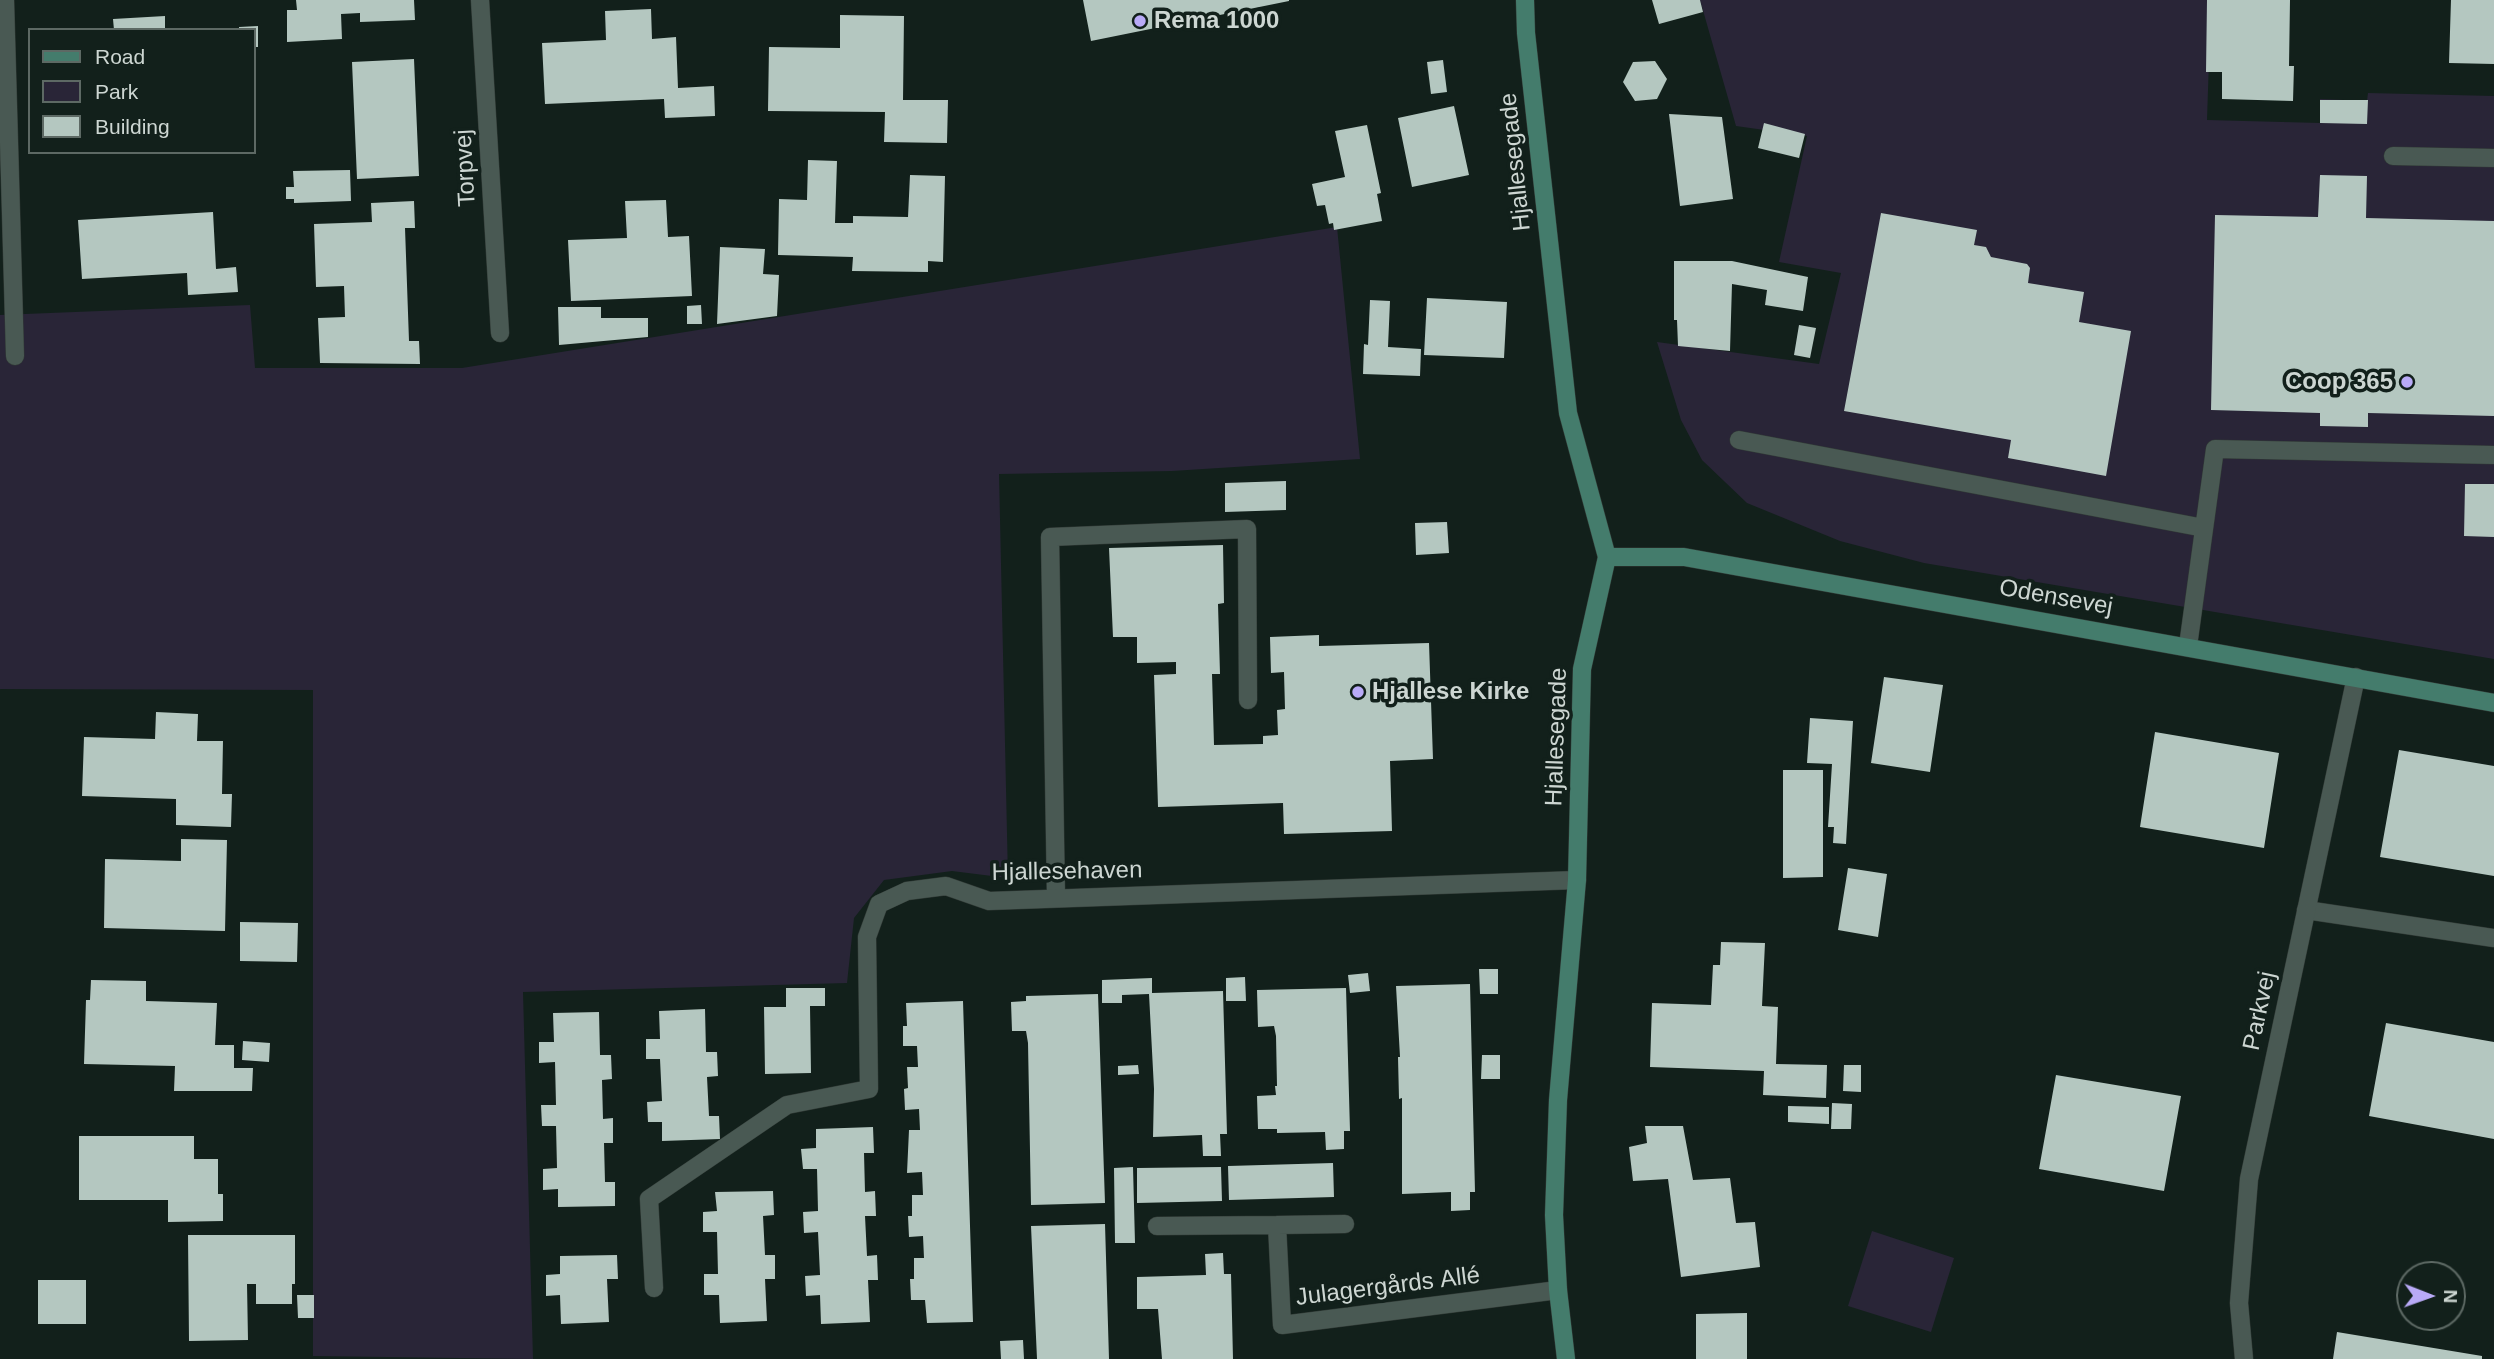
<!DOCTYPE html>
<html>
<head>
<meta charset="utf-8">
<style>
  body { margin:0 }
  #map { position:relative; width:2494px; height:1359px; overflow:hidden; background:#12201b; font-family:Helvetica,sans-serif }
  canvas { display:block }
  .legend { position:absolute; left:28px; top:28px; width:228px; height:126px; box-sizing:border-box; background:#12201b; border:2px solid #5d6964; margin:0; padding:9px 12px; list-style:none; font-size:21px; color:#cdd6d2 }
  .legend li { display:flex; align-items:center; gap:14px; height:35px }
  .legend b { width:35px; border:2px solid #5d6964 }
  .north { position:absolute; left:2396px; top:1261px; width:70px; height:70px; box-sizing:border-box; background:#12201b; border:2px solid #5d6964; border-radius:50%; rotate:91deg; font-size:19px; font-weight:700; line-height:28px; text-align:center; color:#cdd6d2 }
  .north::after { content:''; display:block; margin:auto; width:24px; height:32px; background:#b9aaf7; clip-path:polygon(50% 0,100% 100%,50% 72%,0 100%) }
</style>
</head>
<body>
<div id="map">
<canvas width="2494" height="1359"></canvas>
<ul class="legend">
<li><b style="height:9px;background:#447c6c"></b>Road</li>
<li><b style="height:19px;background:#292537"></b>Park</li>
<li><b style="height:19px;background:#b4c7c0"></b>Building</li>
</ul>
<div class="north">N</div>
</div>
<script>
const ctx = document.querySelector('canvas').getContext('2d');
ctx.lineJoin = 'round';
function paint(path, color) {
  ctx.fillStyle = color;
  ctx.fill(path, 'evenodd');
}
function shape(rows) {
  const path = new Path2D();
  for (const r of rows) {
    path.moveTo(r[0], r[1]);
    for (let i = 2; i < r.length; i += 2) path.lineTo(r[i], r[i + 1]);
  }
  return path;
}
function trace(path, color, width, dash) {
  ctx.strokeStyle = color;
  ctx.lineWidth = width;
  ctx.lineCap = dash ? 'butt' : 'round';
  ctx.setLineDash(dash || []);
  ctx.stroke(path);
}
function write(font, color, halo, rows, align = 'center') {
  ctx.font = font + ' Helvetica,sans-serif';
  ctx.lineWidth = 7;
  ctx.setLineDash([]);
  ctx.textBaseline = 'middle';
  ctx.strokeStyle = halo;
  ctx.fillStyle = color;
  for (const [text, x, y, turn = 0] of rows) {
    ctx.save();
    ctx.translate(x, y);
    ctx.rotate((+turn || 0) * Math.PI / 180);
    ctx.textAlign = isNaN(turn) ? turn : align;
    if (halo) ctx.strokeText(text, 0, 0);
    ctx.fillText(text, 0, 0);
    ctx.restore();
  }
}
paint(shape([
  [1700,0,2211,0,2207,120,2320,123,2320,99,2367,101,2368,93,2494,96,2494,659,1924,563,1840,541,1747,503,1702,460,1681,420,1657,342,1819,364,1841,273,1779,262,1807,136,1736,126],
  [1337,227,1360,459,1172,471,999,474,1008,878,952,871,884,880,854,918,847,983,523,992,533,1359,313,1356,313,690,0,689,0,315,250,305,255,368,462,368],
  [1872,1231,1954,1258,1931,1332,1848,1306]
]), '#292537');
paint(shape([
  [296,0,414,0,415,20,360,22,360,13,341,14,342,39,287,42,287,10,297,10],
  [1083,0,1289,0,1289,1,1091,41],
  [1652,0,1700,0,1703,12,1659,24],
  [2207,0,2290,0,2289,66,2294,66,2293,101,2222,99,2222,72,2206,72],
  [2451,0,2494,0,2494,64,2449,63],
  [651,9,652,39,676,37,678,88,714,86,715,116,665,118,664,99,545,104,542,43,606,40,605,11],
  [840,15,904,16,903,100,948,100,947,143,884,142,885,112,768,111,769,47,840,48],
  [165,16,165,30,114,30,113,19],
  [258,26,258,47,254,47,254,30,239,30,239,27],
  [414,59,419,176,357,179,352,62],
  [1443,60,1447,92,1431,94,1427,62],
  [1655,61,1667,79,1657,99,1635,101,1623,82,1633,62],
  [2320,100,2368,100,2367,124,2320,123],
  [1454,106,1469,175,1412,187,1398,118],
  [1669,114,1722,117,1733,199,1680,206],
  [1764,123,1805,134,1799,158,1758,148],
  [1367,125,1381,193,1377,194,1382,221,1334,230,1333,223,1329,224,1325,205,1317,206,1312,184,1345,177,1335,131],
  [808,160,837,161,835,223,853,223,853,216,908,217,910,175,945,176,943,262,928,261,928,272,852,271,853,257,778,255,779,199,807,200],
  [350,170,351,201,294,203,294,199,286,199,286,187,294,187,293,171],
  [2320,175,2367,176,2366,218,2494,221,2494,416,2368,413,2368,427,2320,426,2320,413,2211,410,2215,215,2318,217],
  [666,200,668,237,689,236,692,296,571,301,568,240,627,238,625,201],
  [414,201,415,228,405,228,409,341,419,341,420,364,320,363,318,318,345,317,344,286,316,287,314,224,372,222,371,203],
  [213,212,216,269,236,267,238,292,188,295,187,273,82,279,78,220],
  [1881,213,1977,230,1974,245,1986,247,1991,257,2027,264,2030,268,2028,283,2084,292,2079,322,2131,331,2106,476,2008,458,2011,440,1844,411],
  [720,247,765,249,763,274,779,275,777,316,717,324],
  [1674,261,1732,261,1808,277,1803,311,1765,305,1767,290,1732,284,1730,351,1678,346,1677,320,1674,320],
  [1427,298,1507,302,1504,358,1424,355],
  [1370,300,1390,301,1388,347,1421,349,1420,376,1363,374,1364,344,1368,345],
  [701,305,702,324,687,324,687,306],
  [558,307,601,307,601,318,648,318,648,337,559,345],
  [1799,325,1816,328,1810,358,1794,355],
  [1286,481,1286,510,1225,512,1225,483],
  [2465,484,2494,484,2494,537,2464,536],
  [1447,522,1449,553,1416,555,1415,523],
  [1223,545,1224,603,1218,604,1220,674,1212,674,1214,745,1263,744,1263,736,1278,735,1277,710,1285,709,1284,672,1271,673,1270,637,1319,635,1319,646,1429,643,1433,759,1390,761,1392,831,1284,834,1283,803,1158,807,1154,675,1176,674,1176,662,1137,663,1137,637,1113,637,1109,548],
  [1884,677,1943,685,1930,772,1871,763],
  [156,712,198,714,197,741,223,741,222,794,232,794,231,827,176,825,176,799,82,796,84,737,155,739],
  [1810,718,1853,721,1846,844,1833,843,1834,827,1828,827,1832,764,1807,763],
  [2155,732,2279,753,2264,848,2140,827],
  [2399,750,2494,766,2494,876,2380,857],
  [1783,770,1823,770,1823,877,1783,878],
  [181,839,227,840,225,931,104,928,105,859,181,861],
  [1848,868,1887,874,1878,937,1838,930],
  [240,922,298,923,297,962,240,961],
  [1721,942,1765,943,1762,1006,1778,1007,1776,1064,1827,1065,1826,1098,1763,1095,1764,1071,1650,1067,1652,1003,1711,1005,1713,965,1720,965],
  [1479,969,1498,969,1498,994,1480,994],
  [1368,973,1370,991,1350,993,1348,975],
  [1245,977,1246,1001,1226,1001,1226,978],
  [1152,978,1152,993,1223,991,1227,1134,1220,1134,1221,1156,1203,1156,1202,1135,1153,1137,1154,1089,1149,994,1122,995,1122,1003,1102,1003,1102,980],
  [91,980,146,981,146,1001,217,1003,215,1045,234,1045,234,1068,253,1068,252,1091,174,1091,175,1066,84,1064,86,1000,90,1000],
  [1470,984,1475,1192,1470,1192,1470,1210,1451,1211,1451,1192,1402,1194,1402,1098,1399,1099,1398,1057,1400,1057,1396,986],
  [786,988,825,988,825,1006,810,1006,811,1073,765,1074,764,1007,786,1007],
  [1346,988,1350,1131,1344,1131,1344,1149,1326,1150,1325,1132,1277,1133,1277,1129,1258,1129,1257,1096,1276,1095,1275,1086,1277,1086,1276,1036,1274,1026,1258,1027,1257,990],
  [1098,994,1105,1203,1031,1205,1028,1043,1026,1031,1012,1031,1011,1002,1026,1001,1026,996],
  [963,1001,973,1322,927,1323,925,1300,911,1300,910,1279,914,1279,914,1258,924,1258,923,1236,909,1237,908,1216,912,1216,912,1195,923,1195,922,1172,907,1173,909,1130,920,1130,919,1109,905,1110,904,1089,908,1088,907,1067,918,1067,917,1046,903,1046,903,1026,907,1026,906,1003],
  [705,1009,706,1052,717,1052,718,1076,707,1077,709,1116,719,1116,720,1139,662,1141,662,1122,648,1122,647,1102,662,1101,660,1059,646,1059,646,1039,660,1039,659,1011],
  [599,1012,600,1055,611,1055,612,1079,602,1080,603,1119,613,1118,613,1143,604,1143,605,1182,615,1182,615,1206,558,1207,558,1189,543,1190,543,1169,557,1168,556,1126,542,1126,541,1105,556,1105,555,1062,539,1063,539,1042,554,1042,553,1013],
  [2386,1023,2494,1042,2494,1139,2369,1116],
  [243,1041,270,1043,269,1062,242,1060],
  [1482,1055,1500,1055,1500,1079,1481,1079],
  [1138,1065,1139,1074,1118,1075,1118,1066],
  [1844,1065,1861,1065,1861,1092,1843,1091],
  [2056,1075,2181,1096,2164,1191,2039,1169],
  [1832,1103,1852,1104,1851,1129,1831,1129],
  [1788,1106,1829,1107,1829,1124,1788,1122],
  [1645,1126,1683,1126,1693,1180,1730,1178,1736,1223,1755,1222,1760,1267,1681,1277,1668,1179,1633,1181,1629,1147,1647,1143],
  [873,1127,874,1153,864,1153,865,1192,875,1191,876,1216,865,1216,867,1256,877,1255,878,1280,868,1280,870,1322,821,1324,820,1295,806,1296,805,1276,820,1275,818,1232,804,1233,803,1212,818,1211,817,1169,803,1169,801,1149,816,1148,816,1129],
  [79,1136,194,1136,194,1159,218,1159,218,1194,223,1194,223,1221,168,1222,168,1200,79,1200],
  [1333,1163,1334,1197,1229,1200,1228,1166],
  [1133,1167,1135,1243,1115,1243,1114,1168],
  [1221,1167,1222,1201,1137,1203,1137,1168],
  [773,1191,774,1215,763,1216,765,1255,775,1255,775,1279,765,1279,767,1321,720,1323,719,1295,704,1295,704,1274,718,1274,717,1232,703,1232,703,1212,717,1211,715,1192],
  [1105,1224,1109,1359,1037,1359,1031,1226],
  [188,1235,295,1235,295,1284,292,1284,292,1304,256,1304,256,1284,247,1284,248,1340,189,1341],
  [1223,1253,1224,1274,1231,1274,1233,1359,1162,1359,1158,1309,1137,1309,1137,1277,1206,1275,1205,1254],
  [617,1255,618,1279,607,1279,609,1322,561,1324,560,1295,546,1296,546,1275,560,1274,560,1256],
  [38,1280,86,1280,86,1324,38,1324],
  [297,1295,314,1295,314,1318,298,1318],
  [1747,1313,1747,1359,1696,1359,1696,1314],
  [2337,1332,2482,1356,2482,1359,2333,1359],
  [1023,1340,1024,1359,1001,1359,1000,1341]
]), '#b4c7c0');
const lane = shape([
  [2393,156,2494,158],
  [1739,440,2204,528],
  [2188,646,2215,449,2494,455],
  [1056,897,1050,537,1247,529,1248,700],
  [2306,910,2494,938]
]);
const street = shape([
  [5,0,15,356],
  [480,0,500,333],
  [1277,1225,1345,1224],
  [1157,1226,1277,1225,1282,1325,1558,1290],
  [654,1288,649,1199,787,1105,869,1089,867,937,879,904,907,891,946,886,989,901,1577,880],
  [2244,1359,2239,1303,2249,1179,2356,677]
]);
const secondary = shape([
  [1525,0,1526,33,1568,413,1607,557,1582,669,1577,880,1558,1100,1554,1215,1558,1290,1566,1359],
  [1607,557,1684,557,2494,703]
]);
trace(lane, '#323b37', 19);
trace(street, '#323b37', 19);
trace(secondary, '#323b37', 19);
trace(lane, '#495953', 18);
trace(street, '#495953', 18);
trace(secondary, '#447c6c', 18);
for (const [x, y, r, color] of [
  [1140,21,7,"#b9aaf7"],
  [2407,382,7,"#b9aaf7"],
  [1358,692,7,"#b9aaf7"]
]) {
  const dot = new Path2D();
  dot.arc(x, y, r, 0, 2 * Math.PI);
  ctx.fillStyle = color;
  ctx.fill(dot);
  trace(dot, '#12201b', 2.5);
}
write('bold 24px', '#cdd6d2', '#12201b', [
  ["Rema 1000",1154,21],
  ["Coop 365",2393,382,"right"],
  ["Hjallese Kirke",1372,692]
], 'left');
write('24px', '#cdd6d2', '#12201b', [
  ["Hjallesegade",1516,162,-96],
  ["Torpvej",466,168,-93],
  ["Odensevej",2056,598,10],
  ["Hjallesegade",1557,737,-88],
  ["Hjallesehaven",1067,872,-1],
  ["Parkvej",2260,1011,-78],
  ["Julagergårds Allé",1388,1287,-7]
]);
</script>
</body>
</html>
